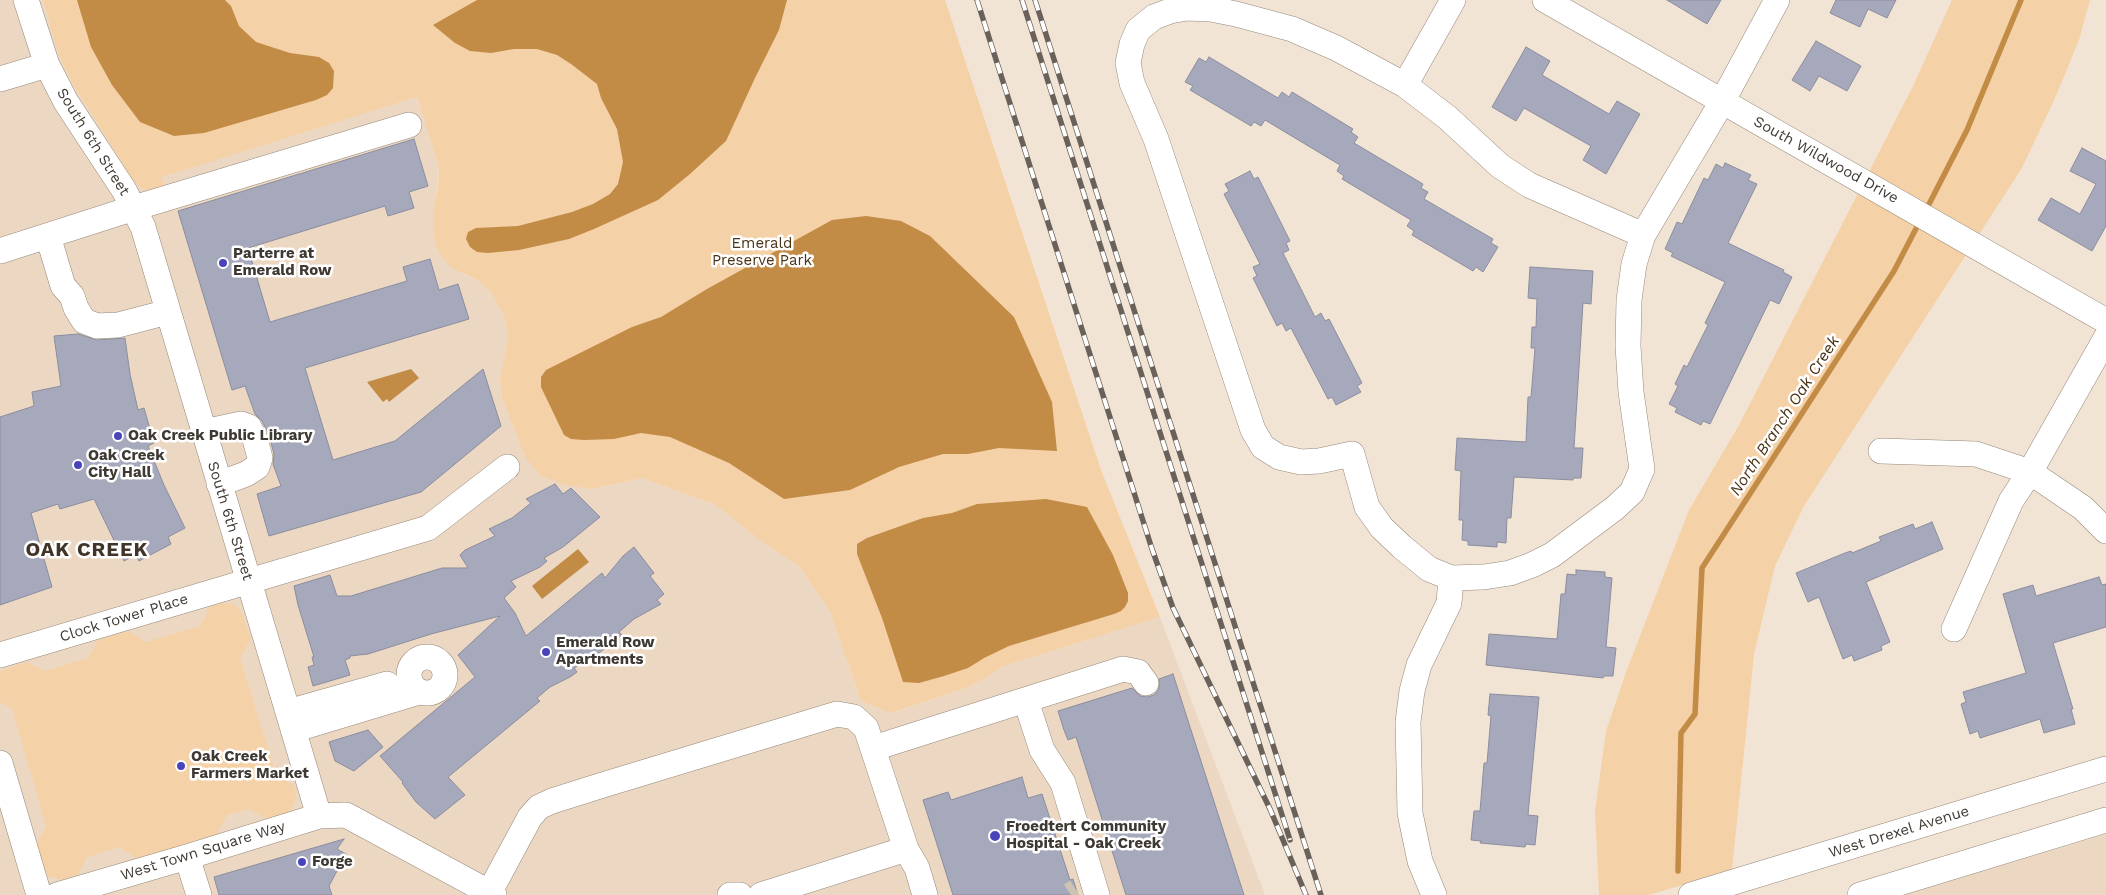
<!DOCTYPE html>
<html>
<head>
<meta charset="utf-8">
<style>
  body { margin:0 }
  canvas { display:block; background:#f2e4d4 }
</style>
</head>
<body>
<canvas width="2106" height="895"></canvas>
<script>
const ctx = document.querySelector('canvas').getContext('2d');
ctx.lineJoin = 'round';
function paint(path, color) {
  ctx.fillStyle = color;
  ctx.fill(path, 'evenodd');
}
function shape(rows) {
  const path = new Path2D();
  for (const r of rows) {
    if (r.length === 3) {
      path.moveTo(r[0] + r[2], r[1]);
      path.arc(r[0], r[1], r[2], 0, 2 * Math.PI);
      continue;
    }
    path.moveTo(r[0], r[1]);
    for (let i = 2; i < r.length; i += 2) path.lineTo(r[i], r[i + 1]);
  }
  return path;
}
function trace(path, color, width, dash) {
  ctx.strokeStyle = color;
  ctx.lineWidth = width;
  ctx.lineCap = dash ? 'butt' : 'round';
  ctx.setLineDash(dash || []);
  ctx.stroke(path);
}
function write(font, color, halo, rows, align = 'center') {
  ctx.font = font + ' "Work Sans",sans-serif';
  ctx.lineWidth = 5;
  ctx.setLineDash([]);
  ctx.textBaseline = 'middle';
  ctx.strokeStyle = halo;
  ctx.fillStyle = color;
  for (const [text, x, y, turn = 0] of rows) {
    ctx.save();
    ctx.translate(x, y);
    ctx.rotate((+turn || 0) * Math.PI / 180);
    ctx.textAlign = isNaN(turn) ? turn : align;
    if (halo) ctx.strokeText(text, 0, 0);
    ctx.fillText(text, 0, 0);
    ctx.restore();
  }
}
paint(shape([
  [0,0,43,0,58,53,72,83,135,183,165,191,161,177,417,97,439,167,433,229,462,274,479,281,490,291,502,312,506,323,508,338,500,379,502,398,525,457,591,489,642,478,716,505,760,540,799,566,830,611,861,701,892,713,966,688,986,678,1001,667,1160,617,1265,895,0,895],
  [2106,834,2106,895,1903,895]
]), '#ecd8c2');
paint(shape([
  [43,0,945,0,1101,470,1160,617,1001,667,986,678,966,688,891,713,861,701,830,611,799,566,760,540,716,505,642,478,591,489,565,485,540,475,525,457,502,398,500,379,508,338,506,323,502,312,490,291,479,281,452,268,441,256,436,245,433,229,433,212,438,187,439,167,417,97,162,177,165,191,149,192,135,183,72,83,58,53],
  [1952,0,2090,0,2079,40,2056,96,2022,168,1804,506,1775,566,1754,654,1732,870,1649,895,1599,895,1595,811,1606,731,1626,672,1689,510,1739,425,1913,86],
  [222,603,235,605,242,613,251,638,240,658,276,775,294,785,296,798,291,809,286,813,267,819,248,809,227,815,217,834,138,859,119,847,87,857,77,877,65,880,50,877,44,868,37,844,46,826,12,709,0,702,0,671,27,662,45,671,88,658,98,640,128,631,146,642,200,626,210,607]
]), '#f5d1a8');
paint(shape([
  [77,0,225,0,231,6,239,26,256,42,290,53,319,57,329,63,334,71,333,88,327,95,316,100,204,133,174,136,140,122,112,85,91,47],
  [477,0,787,0,779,30,755,78,726,141,690,174,658,200,594,229,569,239,519,250,488,253,477,252,470,247,466,239,468,232,476,228,518,226,572,212,593,204,610,194,618,184,623,162,617,129,601,98,597,84,571,64,557,55,537,49,514,49,491,53,470,51,455,43,433,25],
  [866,216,901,221,930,236,1014,317,1052,402,1057,451,999,448,968,454,943,454,899,467,850,490,784,499,729,463,670,437,641,433,614,439,584,440,571,439,564,435,541,387,541,377,546,370,632,327,661,317,707,289,832,220],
  [411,369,419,378,389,402,387,399,383,402,367,382],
  [1046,499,1087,507,1113,555,1128,593,1128,601,1125,607,1121,611,1114,614,1009,646,984,658,968,668,944,676,919,683,903,682,882,618,857,554,857,544,867,538,923,518,952,513,977,504],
  [578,549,589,562,542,599,532,586]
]), '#c28b46');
trace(shape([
  [1926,210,1967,130,2021,0],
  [1678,871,1681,733,1695,714,1702,568,1894,271,1920,221]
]), '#c28b46', 5.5);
const building = shape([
  [1667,0,1721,0,1707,24,1667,0],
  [1836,0,1896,0,1887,18,1868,9,1860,27,1830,13,1836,0],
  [1816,41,1861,66,1847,91,1819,76,1810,91,1792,80,1816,41],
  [1526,47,1550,61,1542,75,1609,114,1617,101,1640,114,1606,174,1583,160,1591,146,1524,108,1516,121,1492,107,1526,47],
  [1209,57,1278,98,1282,92,1289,97,1292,92,1353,129,1351,132,1358,137,1354,143,1423,184,1421,188,1428,192,1424,199,1493,239,1491,243,1498,247,1483,272,1476,267,1473,271,1412,235,1414,231,1407,226,1411,220,1342,179,1344,176,1337,171,1340,165,1265,120,1261,126,1254,122,1251,126,1190,90,1193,86,1185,82,1199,58,1206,62,1209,57],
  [414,139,428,186,409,192,414,208,388,216,385,206,248,248,270,322,407,281,403,267,430,259,439,290,458,284,469,319,305,368,333,460,395,441,483,369,501,426,421,492,269,536,257,494,281,486,273,464,274,454,269,435,262,421,255,414,245,386,232,390,178,211,414,139],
  [2082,148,2106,161,2106,226,2092,251,2038,220,2051,198,2080,214,2096,184,2070,171,2082,148],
  [1725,163,1751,175,1748,180,1757,184,1728,243,1784,270,1783,272,1792,277,1779,304,1770,300,1710,424,1703,421,1701,425,1675,412,1677,408,1669,404,1678,386,1675,384,1684,365,1687,367,1708,325,1705,323,1725,282,1671,256,1673,253,1665,249,1677,222,1682,224,1704,178,1708,180,1716,164,1723,168,1725,163],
  [1250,171,1254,179,1258,177,1290,241,1286,243,1289,250,1283,253,1315,317,1321,313,1325,321,1329,319,1362,383,1357,386,1361,392,1336,405,1332,397,1328,399,1291,328,1286,331,1282,323,1277,326,1253,278,1257,276,1253,267,1260,264,1224,194,1229,191,1225,184,1250,171],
  [1530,267,1593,271,1591,304,1583,303,1574,448,1583,448,1581,478,1573,478,1573,480,1514,477,1511,518,1507,518,1506,543,1497,542,1497,547,1468,545,1468,541,1462,540,1463,520,1459,520,1461,471,1455,470,1457,438,1526,442,1528,397,1531,397,1535,348,1531,348,1532,327,1536,327,1537,299,1528,298,1530,267],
  [78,334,97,340,125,338,130,374,138,410,144,408,154,443,148,446,164,485,185,528,168,537,171,544,139,561,135,555,124,561,94,499,60,509,58,504,31,513,52,587,0,605,0,417,34,406,32,392,61,386,54,336,78,334],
  [555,484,563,494,571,488,600,517,563,547,544,558,547,561,540,567,511,581,516,587,504,598,515,613,526,636,602,573,605,578,623,556,634,547,654,573,650,576,664,594,657,600,661,604,634,619,619,632,622,635,594,657,574,668,577,672,570,677,550,687,537,698,540,701,448,777,465,795,435,819,416,802,402,783,403,782,380,756,475,677,458,655,500,616,431,634,368,654,350,656,350,658,345,660,350,675,313,686,308,667,314,665,312,657,314,657,298,605,294,586,330,575,337,596,351,596,442,568,468,568,460,555,465,550,495,536,489,529,512,518,531,503,526,499,555,484],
  [1932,522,1943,549,1866,582,1890,642,1881,646,1882,650,1854,661,1852,655,1843,659,1819,597,1808,602,1796,573,1845,553,1851,551,1852,553,1881,541,1879,537,1913,524,1915,529,1932,522],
  [1576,570,1605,572,1605,577,1612,578,1606,647,1616,648,1613,676,1604,676,1603,678,1486,665,1489,634,1557,639,1561,594,1565,594,1567,574,1576,575,1576,570],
  [2099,577,2102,585,2106,584,2106,627,2053,643,2073,709,2071,709,2075,724,2044,733,2040,719,1980,738,1978,731,1970,734,1961,704,1966,702,1963,692,2026,673,2003,594,2033,585,2036,596,2099,577],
  [1173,674,1244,895,1126,895,1076,737,1068,740,1064,730,1058,711,1132,688,1140,696,1148,697,1154,695,1159,689,1159,679,1173,674],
  [1490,694,1539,697,1528,815,1538,816,1535,845,1526,844,1525,847,1480,843,1481,841,1471,840,1474,811,1480,811,1484,763,1487,763,1491,716,1488,715,1490,694],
  [368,730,383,747,354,771,335,761,329,742,368,730],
  [1022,777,1028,798,1042,794,1070,880,1073,879,1078,895,953,895,923,800,948,792,951,800,1022,777],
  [344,839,337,849,346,854,329,886,332,895,219,895,214,877,344,839]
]);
paint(building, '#a6a8bb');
trace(building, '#8b8d9f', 1);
trace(shape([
  [1071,895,1077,891]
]), '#cec2b4', 25, [25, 12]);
const minor = shape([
  [26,0,47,65,66,102,124,190,143,227,319,816],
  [1545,0,2106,321],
  [0,79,47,65],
  [1405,85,1453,0],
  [48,236,63,286,72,296,76,308,84,321,97,326,118,325,168,312],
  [0,251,134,208,409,125],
  [204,432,241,424,249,427,255,439,260,458,257,467,246,474,219,484],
  [1881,451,1976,454,2030,472,2083,508,2106,531],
  [1451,578,1429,569,1402,547,1382,528,1367,507,1352,454,1319,461,1301,462,1279,457,1263,447,1253,430,1156,139,1132,83,1128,63,1132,44,1138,30,1154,17,1170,11,1187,8,1211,9,1236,14,1292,29,1336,48,1405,85,1448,118,1500,166,1529,185,1643,235],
  [1954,629,2011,501,2030,472,2106,338],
  [0,655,428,528,507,467],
  [427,675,18],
  [1026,701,1042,750,1063,783,1097,895],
  [288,712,387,684],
  [293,730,419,692],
  [874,748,1123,669,1138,672,1146,683],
  [0,763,39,895],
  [187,857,199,895],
  [57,895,187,857,319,816,346,815,494,895],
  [488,895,530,817,539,807,552,801,606,784,837,714,854,717,866,728,906,849,917,868,925,895],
  [730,895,740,895],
  [761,895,906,849],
  [1434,895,1420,861,1410,813,1408,722,1412,691,1419,665,1449,603,1451,578,1484,577,1510,573,1532,565,1552,555,1615,508,1632,492,1642,469,1631,392,1628,346,1629,300,1634,264,1643,235,1722,102,1777,0],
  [1691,895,2106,769],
  [1860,895,2106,820]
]);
trace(minor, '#958879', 26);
trace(minor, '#fff', 25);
const rail = shape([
  [977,0,1152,549,1173,608,1270,809,1306,895],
  [1022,0,1290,840],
  [1035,0,1321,895]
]);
trace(rail, '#6a625a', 5.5);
trace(rail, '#fff', 4, [11]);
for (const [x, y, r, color] of [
  [223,263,5,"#4944ba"],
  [118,436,5,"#4944ba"],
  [78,465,5,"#4944ba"],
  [546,652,5,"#4944ba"],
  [181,766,5,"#4944ba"],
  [995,836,6,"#4944ba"],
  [302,862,5,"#4944ba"]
]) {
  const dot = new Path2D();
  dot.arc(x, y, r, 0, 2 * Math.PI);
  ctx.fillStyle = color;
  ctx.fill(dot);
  trace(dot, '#fff', 2);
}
write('15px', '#3f3933', '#fff', [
  ["South 6th Street",93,142,58],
  ["South Wildwood Drive",1826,160,29],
  ["South 6th Street",230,521,73],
  ["Clock Tower Place",124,618,-17],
  ["West Drexel Avenue",1899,832,-17],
  ["West Town Square Way",203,851,-17]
]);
write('15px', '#4b3316', '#fff', [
  ["Emerald",762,244],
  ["Preserve Park",762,261]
]);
write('bold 15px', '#3f3933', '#fff', [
  ["Parterre at",233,254],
  ["Emerald Row",233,271],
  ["Oak Creek Public Library",128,436],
  ["Oak Creek",88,456],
  ["City Hall",88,473],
  ["Emerald Row",556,643],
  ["Apartments",556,660],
  ["Oak Creek",191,757],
  ["Farmers Market",191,774],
  ["Froedtert Community",1006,827],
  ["Hospital - Oak Creek",1006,844],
  ["Forge",312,862]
], 'left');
write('italic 16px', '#4b3315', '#fff', [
  ["North Branch Oak Creek",1785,416,-57]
]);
ctx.letterSpacing = '1px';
write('bold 20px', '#403528', '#fff', [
  ["OAK CREEK",87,550]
]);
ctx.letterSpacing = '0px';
</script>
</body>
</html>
